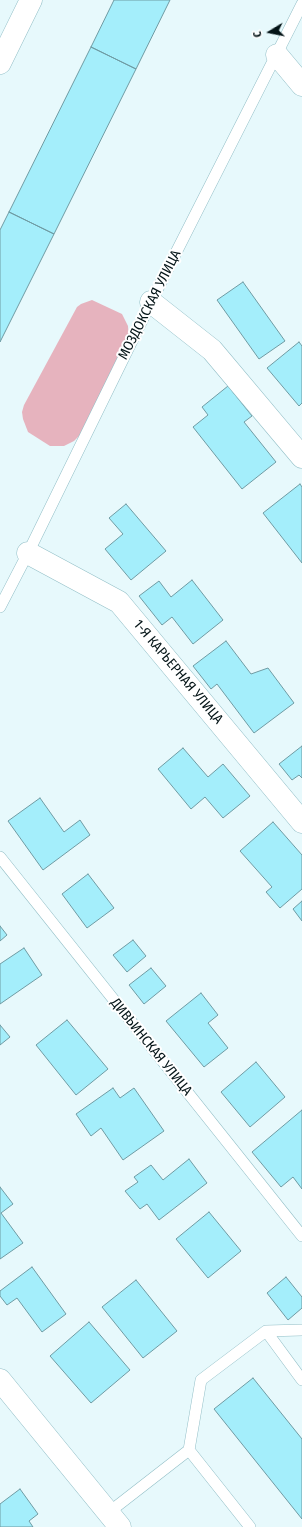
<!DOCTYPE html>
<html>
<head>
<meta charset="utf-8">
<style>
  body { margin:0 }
  #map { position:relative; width:302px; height:1527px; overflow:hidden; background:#e7f9fc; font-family:"Fira Sans Condensed",sans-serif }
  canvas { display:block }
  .north { position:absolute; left:250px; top:12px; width:40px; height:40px; -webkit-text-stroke:3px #fff; paint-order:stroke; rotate:260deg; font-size:11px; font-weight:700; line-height:16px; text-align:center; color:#041417 }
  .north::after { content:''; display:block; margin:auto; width:14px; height:18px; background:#041417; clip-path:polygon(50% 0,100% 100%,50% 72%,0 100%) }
</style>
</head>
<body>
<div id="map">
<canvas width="302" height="1527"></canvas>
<div class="north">С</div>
</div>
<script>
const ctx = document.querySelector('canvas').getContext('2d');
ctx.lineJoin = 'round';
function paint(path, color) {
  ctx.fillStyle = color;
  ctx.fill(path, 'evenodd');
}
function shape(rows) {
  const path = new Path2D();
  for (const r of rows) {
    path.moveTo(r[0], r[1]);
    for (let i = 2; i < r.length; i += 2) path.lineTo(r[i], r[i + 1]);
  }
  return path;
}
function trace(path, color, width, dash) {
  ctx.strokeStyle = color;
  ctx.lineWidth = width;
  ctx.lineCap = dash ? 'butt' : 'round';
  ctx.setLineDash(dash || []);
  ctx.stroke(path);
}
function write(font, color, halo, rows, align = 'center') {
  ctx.font = font + ' "Fira Sans Condensed",sans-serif';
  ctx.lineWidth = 4;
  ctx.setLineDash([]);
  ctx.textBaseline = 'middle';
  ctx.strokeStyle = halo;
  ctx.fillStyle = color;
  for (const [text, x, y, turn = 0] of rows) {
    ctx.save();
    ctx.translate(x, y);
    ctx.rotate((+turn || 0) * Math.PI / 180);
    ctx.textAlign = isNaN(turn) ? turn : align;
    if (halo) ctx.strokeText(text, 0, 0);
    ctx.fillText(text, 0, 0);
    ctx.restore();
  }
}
paint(shape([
  [92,300,122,314,128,326,129,339,82,433,74,441,64,446,50,446,28,432,23,419,22,412,24,405,77,307,81,304]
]), '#e6b3be');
const building = shape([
  [114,0,170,0,136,69,91,47,114,0],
  [91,47,136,69,54,234,9,212,91,47],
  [9,212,54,234,0,342,0,230,9,212],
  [243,282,285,341,259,359,217,300,243,282],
  [299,342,302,346,302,403,299,406,267,368,299,342],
  [228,386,252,416,244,422,276,462,242,489,193,427,208,415,202,407,228,386],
  [300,484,302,487,302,563,263,513,300,484],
  [126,504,166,551,131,580,105,549,123,534,109,518,126,504],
  [192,580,223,620,193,644,172,617,162,625,139,596,159,581,171,597,192,580],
  [226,641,251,674,268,668,294,703,254,733,217,684,211,689,193,666,226,641],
  [302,746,302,778,299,775,292,780,279,764,302,746],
  [183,748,208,777,223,764,250,796,223,818,205,797,191,809,158,769,183,748],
  [40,798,64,832,80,820,90,835,43,870,8,821,40,798],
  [273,822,302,855,302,889,280,908,266,892,272,887,240,851,273,822],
  [88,874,114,908,87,928,62,894,88,874],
  [302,901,302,921,293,909,302,901],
  [0,926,7,935,0,941,0,926],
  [133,940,146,956,127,972,113,955,133,940],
  [24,948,42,975,0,1004,0,964,24,948],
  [151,968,166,986,144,1004,129,985,151,968],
  [201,993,218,1015,208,1023,228,1048,204,1067,166,1021,201,993],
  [67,1020,108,1069,76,1095,36,1045,67,1020],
  [0,1025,10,1037,0,1045,0,1025],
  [256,1062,285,1097,250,1127,221,1092,256,1062],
  [113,1088,120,1098,134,1088,164,1131,123,1160,101,1128,91,1136,76,1114,113,1088],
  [302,1110,302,1189,293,1177,281,1187,252,1152,302,1110],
  [189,1159,207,1183,159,1220,147,1204,140,1209,125,1191,138,1182,134,1177,151,1165,163,1180,189,1159],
  [0,1187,13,1204,1,1213,23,1243,0,1259,0,1187],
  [209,1212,241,1251,208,1278,176,1239,209,1212],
  [32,1267,66,1314,42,1332,17,1298,7,1305,0,1296,0,1291,32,1267],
  [286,1277,302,1297,302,1308,288,1320,267,1293,286,1277],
  [136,1280,177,1331,143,1358,102,1307,136,1280],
  [89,1322,130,1370,91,1403,50,1356,89,1322],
  [253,1378,302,1439,302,1519,214,1409,253,1378],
  [20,1489,38,1514,29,1521,33,1527,0,1527,0,1504,20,1489]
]);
paint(building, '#a4eefb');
trace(building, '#6f9ba3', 1);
const service = shape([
  [0,607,28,553,151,302,302,4],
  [0,857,302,1236],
  [266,1331,302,1380],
  [189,1450,201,1380,266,1331,302,1330],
  [108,1513,189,1450,250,1527]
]);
const minor = shape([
  [277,55,302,85],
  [0,63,31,0],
  [151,302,212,350,302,457],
  [28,553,119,602,302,822],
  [0,1380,120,1527]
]);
trace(service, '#91bec6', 12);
trace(minor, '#91bec6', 23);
trace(service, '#fff', 11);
trace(minor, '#fff', 22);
write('14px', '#041417', '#fff', [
  ["МОЗДОКСКАЯ УЛИЦА",150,305,-63],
  ["1-Я КАРЬЕРНАЯ УЛИЦА",178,672,50],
  ["ДИВЬИНСКАЯ УЛИЦА",151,1047,51]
]);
</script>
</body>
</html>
